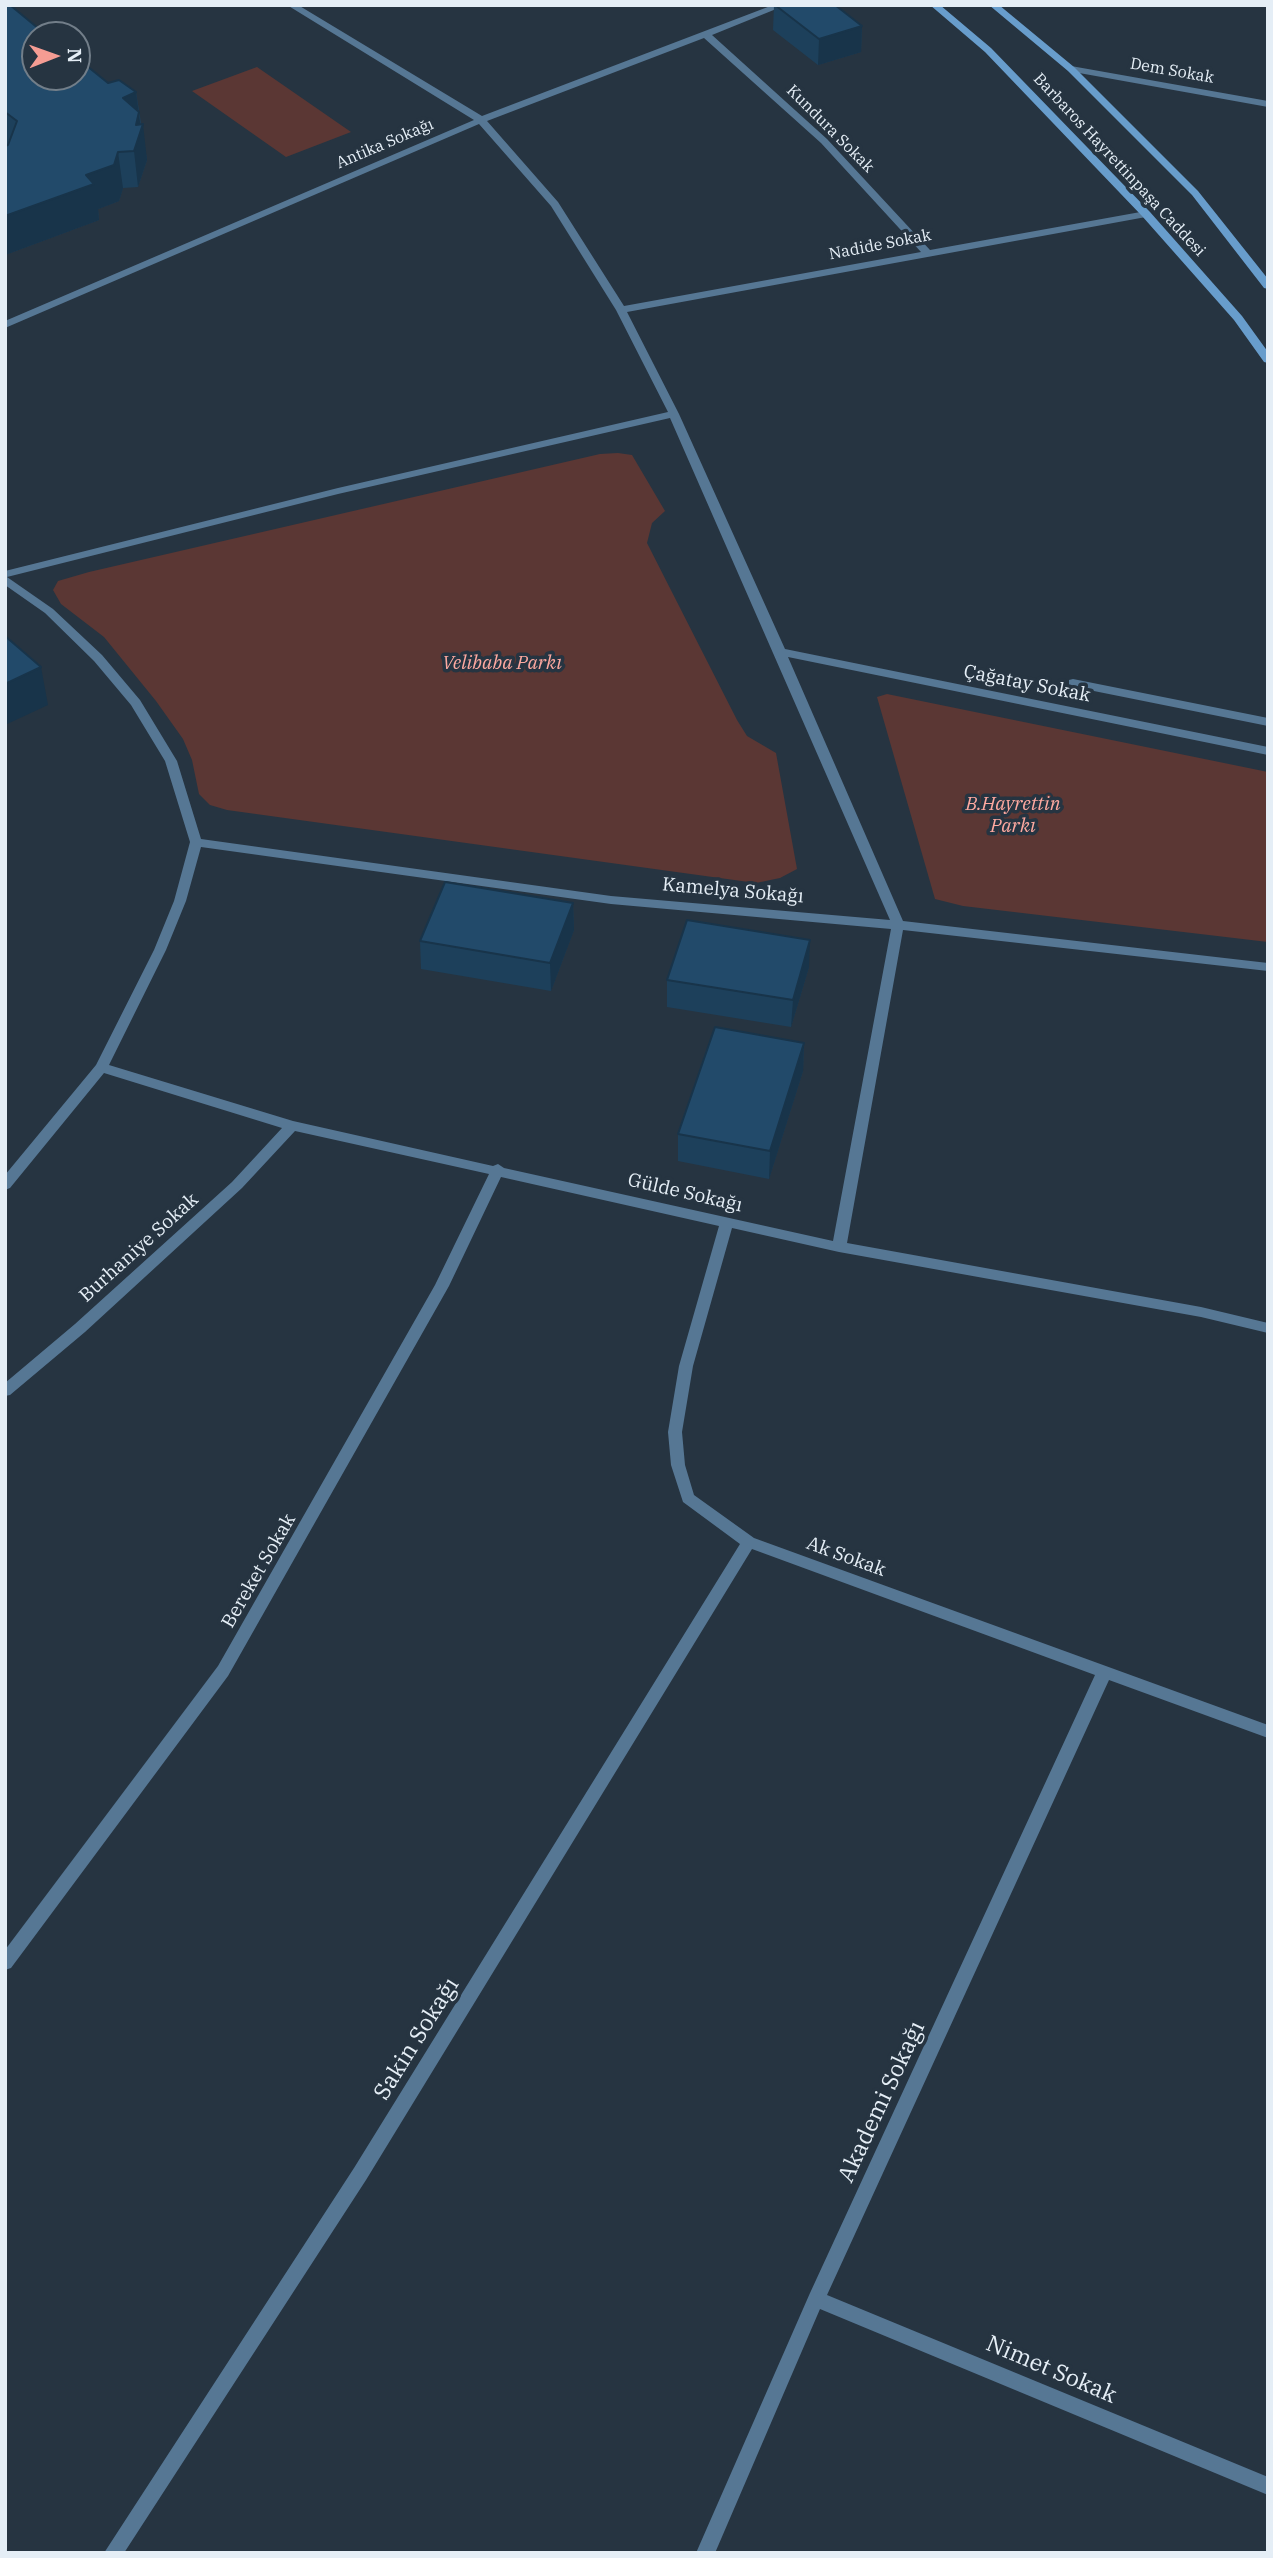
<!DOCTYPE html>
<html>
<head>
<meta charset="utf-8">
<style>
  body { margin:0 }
  #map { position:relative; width:1273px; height:2558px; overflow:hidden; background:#263441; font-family:"IBM Plex Serif",serif }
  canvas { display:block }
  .frame { position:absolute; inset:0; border:7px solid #e5eef6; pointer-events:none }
  .north { position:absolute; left:21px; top:21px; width:70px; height:70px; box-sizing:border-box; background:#263441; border:2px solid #727e89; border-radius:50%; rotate:89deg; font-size:19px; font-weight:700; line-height:28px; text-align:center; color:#e5eef6 }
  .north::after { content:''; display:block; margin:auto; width:24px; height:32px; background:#f59c93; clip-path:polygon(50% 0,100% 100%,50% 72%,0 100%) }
</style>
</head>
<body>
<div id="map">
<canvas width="1273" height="2558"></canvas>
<div class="frame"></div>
<div class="north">N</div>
</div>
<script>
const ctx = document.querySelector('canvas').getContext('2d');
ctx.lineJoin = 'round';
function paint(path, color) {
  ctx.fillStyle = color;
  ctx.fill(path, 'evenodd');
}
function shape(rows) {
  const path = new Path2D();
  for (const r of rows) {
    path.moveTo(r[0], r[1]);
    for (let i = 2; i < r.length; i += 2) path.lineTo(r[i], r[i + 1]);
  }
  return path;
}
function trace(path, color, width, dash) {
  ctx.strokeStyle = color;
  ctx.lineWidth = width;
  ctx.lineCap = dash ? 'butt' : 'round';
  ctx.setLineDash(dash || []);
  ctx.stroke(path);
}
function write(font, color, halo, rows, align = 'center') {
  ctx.font = font + ' "IBM Plex Serif",serif';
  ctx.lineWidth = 7;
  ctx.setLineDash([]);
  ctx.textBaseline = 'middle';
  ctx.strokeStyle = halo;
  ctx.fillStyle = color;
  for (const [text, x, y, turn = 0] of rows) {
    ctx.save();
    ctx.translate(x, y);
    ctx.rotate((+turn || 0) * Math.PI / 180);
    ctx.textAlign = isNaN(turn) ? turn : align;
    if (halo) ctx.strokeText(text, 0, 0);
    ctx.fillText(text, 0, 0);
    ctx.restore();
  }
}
paint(shape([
  [257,67,351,132,286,157,192,91],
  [618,453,632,455,665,511,652,523,647,543,737,720,747,736,776,753,797,869,780,878,756,883,227,810,210,805,199,794,192,760,183,739,156,701,104,637,61,604,53,590,58,581,89,572,600,454],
  [887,694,1268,772,1268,942,963,906,935,899,877,697]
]), '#5b3734');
paint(shape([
  [1073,679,1268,718,1268,726,1069,686,1069,680,1073,679]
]), '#567794');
paint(shape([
  [287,5,298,5,482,116,773,5,786,5,712,35,827,139,930,250,1146,211,1151,214,1146,217,627,312,679,414,785,649,1268,747,1268,755,788,657,903,921,1268,963,1268,971,903,930,847,1243,1201,1307,1268,1323,1268,1333,1201,1317,839,1252,732,1228,693,1366,682,1432,685,1465,694,1495,754,1538,1268,1725,1268,1738,1109,1680,827,2295,1268,2477,1268,2495,820,2309,715,2553,696,2553,810,2293,1095,1675,752,1549,366,2180,124,2553,104,2553,354,2168,740,1544,683,1502,671,1465,668,1432,679,1366,719,1226,501,1177,449,1286,228,1676,11,1968,5,1970,5,1950,218,1666,435,1285,489,1174,295,1131,242,1188,85,1332,10,1395,5,1396,5,1383,75,1324,232,1182,282,1128,104,1073,10,1188,5,1190,5,1175,96,1065,154,950,174,901,190,842,165,761,131,705,94,661,45,613,5,585,5,571,338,488,668,412,616,310,551,206,479,124,5,328,5,321,474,120,287,5],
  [704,38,821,143,921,252,624,306,558,202,487,121,704,38],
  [670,418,890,920,611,896,201,839,177,761,140,700,102,655,53,609,7,577,338,494,670,418],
  [201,847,611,904,891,929,833,1241,504,1168,498,1164,493,1166,293,1121,109,1065,166,950,186,901,201,847],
  [1071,66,1268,101,1268,107,1068,71,1068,67,1071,66]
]), '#567794');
paint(shape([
  [930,5,940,5,991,48,1150,212,1242,316,1268,352,1268,363,1264,362,1234,320,1142,216,985,52,930,5],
  [989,5,999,5,1074,67,1198,191,1268,279,1268,289,1264,288,1192,195,1068,71,989,5]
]), '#689dcc');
paint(shape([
  [5,5,35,35,108,83,136,92,147,160,138,187,123,188,119,201,98,209,99,220,5,255,5,146,7,145,5,144],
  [774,5,835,5,862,26,861,52,818,65,773,30],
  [573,903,574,930,551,991,421,969,420,941],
  [809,967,791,1027,667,1007,667,980],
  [804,1043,803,1071,769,1179,678,1161,678,1134]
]), '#1d405b');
paint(shape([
  [862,26,861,52,818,65,819,39],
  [136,92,141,129,143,124,147,160,138,187,134,151,123,98],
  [118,152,123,188,119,201,98,209,99,220,5,255,5,216,86,175],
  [41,667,48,705,5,725,5,684],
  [573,903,574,930,551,991,550,963],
  [810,940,809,967,791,1027,793,1000],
  [804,1043,803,1071,769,1179,770,1151]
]), '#18344a');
const building = shape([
  [5,5,10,5,39,29,49,29,57,35,35,35,35,77,77,77,77,58,108,83,119,80,136,92,123,98,139,112,136,125,143,124,134,151,118,152,114,165,86,175,94,184,5,216,5,146,8,145,17,121,5,112,5,5],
  [775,5,835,5,862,26,819,39,775,5],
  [5,636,41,667,5,684,5,636],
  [445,882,573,903,550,963,420,941,445,882],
  [687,920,810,940,793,1000,667,980,687,920],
  [715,1027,804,1043,770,1151,678,1134,715,1027]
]);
paint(building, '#224a6a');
trace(building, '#18344a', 2);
write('16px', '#e5eef6', '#263441', [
  ["Dem Sokak",1172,71,10],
  ["Kundura Sokak",830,129,45],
  ["Antika Sokağı",385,144,-23],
  ["Barbaros Hayrettinpaşa Caddesi",1119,165,47],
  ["Nadide Sokak",880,245,-11]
]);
write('italic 19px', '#fea9a0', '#263441', [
  ["Velibaba Parkı",502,664],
  ["B.Hayrettin",1013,805],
  ["Parkı",1013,827]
]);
write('19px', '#e5eef6', '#263441', [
  ["Çağatay Sokak",1027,684,11],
  ["Kamelya Sokağı",733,891,5],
  ["Gülde Sokağı",685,1193,13],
  ["Burhaniye Sokak",139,1248,-42],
  ["Ak Sokak",846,1557,20],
  ["Bereket Sokak",259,1571,-60]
]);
write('23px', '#e5eef6', '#263441', [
  ["Sakin Sokağı",417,2039,-58],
  ["Akademi Sokağı",882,2102,-65],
  ["Nimet Sokak",1051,2370,23]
]);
</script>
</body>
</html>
